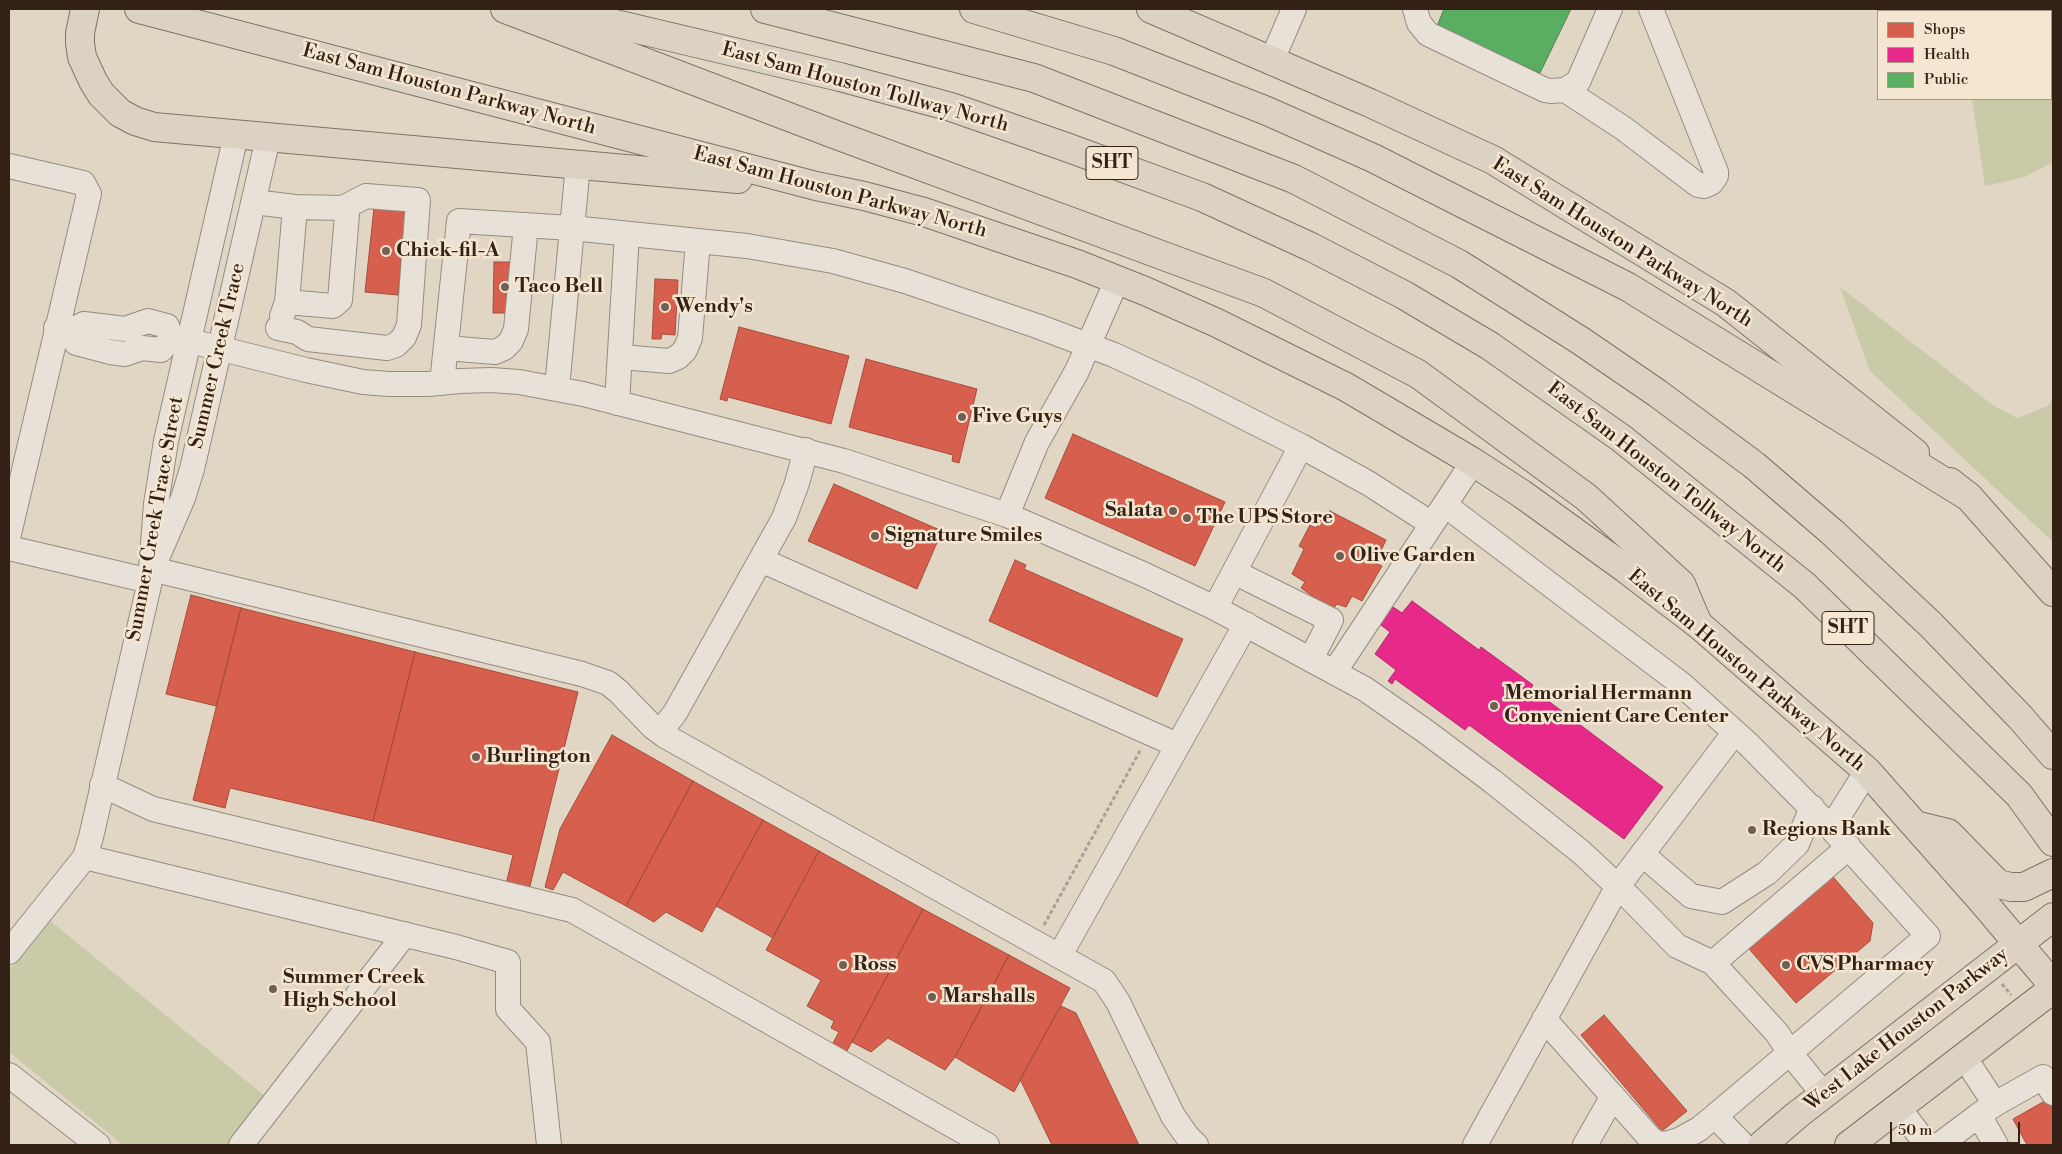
<!DOCTYPE html>
<html>
<head>
<meta charset="utf-8">
<style>
  body { margin:0 }
  #map { position:relative; width:2062px; height:1154px; overflow:hidden; background:#e1d6c4; font-family:"Libre Bodoni",serif }
  canvas { display:block }
  .frame { position:absolute; inset:0; border:10px solid #332116; pointer-events:none }
  .legend { position:absolute; left:1877px; top:10px; width:175px; height:90px; box-sizing:border-box; background:#f4e6d0; border:1px solid #a79786; margin:0; padding:6px 9px; list-style:none; font-size:15px; color:#332116 }
  .legend li { display:flex; align-items:center; gap:10px; height:25px }
  .legend b { width:25px; border:1px solid #a79786 }
  .scale { position:absolute; left:1890px; top:1122px; width:130px; height:22px; box-sizing:border-box; border:2px solid #332116; border-top:0; padding-left:6px; font-size:15px; line-height:18px; white-space:nowrap; color:#332116; -webkit-text-stroke:4px #f4e6d0; paint-order:stroke }
</style>
</head>
<body>
<div id="map">
<canvas width="2062" height="1154"></canvas>
<div class="frame"></div>
<ul class="legend">
<li><b style="height:14px;background:#d6604d"></b>Shops</li>
<li><b style="height:14px;background:#e7298a"></b>Health</li>
<li><b style="height:14px;background:#5aae61"></b>Public</li>
</ul>
<div class="scale">50 m</div>
</div>
<script>
const ctx = document.querySelector('canvas').getContext('2d');
ctx.lineJoin = 'round';
function paint(path, color) {
  ctx.fillStyle = color;
  ctx.fill(path, 'evenodd');
}
function shape(rows) {
  const path = new Path2D();
  for (const r of rows) {
    path.moveTo(r[0], r[1]);
    for (let i = 2; i < r.length; i += 2) path.lineTo(r[i], r[i + 1]);
  }
  return path;
}
function trace(path, color, width, dash) {
  ctx.strokeStyle = color;
  ctx.lineWidth = width;
  ctx.lineCap = dash ? 'butt' : 'round';
  ctx.setLineDash(dash || []);
  ctx.stroke(path);
}
function write(font, color, halo, rows, align = 'center') {
  ctx.font = font + ' "Libre Bodoni",serif';
  ctx.lineWidth = 5;
  ctx.setLineDash([]);
  ctx.textBaseline = 'middle';
  ctx.strokeStyle = halo;
  ctx.fillStyle = color;
  for (const [text, x, y, turn = 0] of rows) {
    ctx.save();
    ctx.translate(x, y);
    ctx.rotate((+turn || 0) * Math.PI / 180);
    ctx.textAlign = isNaN(turn) ? turn : align;
    if (halo) ctx.strokeText(text, 0, 0);
    ctx.fillText(text, 0, 0);
    ctx.restore();
  }
}
paint(shape([
  [1959,9,2053,9,2053,162,2025,177,1985,186,1972,99,2051,99,2051,11,1959,11],
  [1840,287,1994,406,2017,418,2048,406,2053,397,2053,542,1870,371],
  [49,920,271,1101,234,1145,123,1145,9,1052,9,970]
]), '#c8caa8');
const shops = shape([
  [374,208,406,211,398,295,365,292,374,208],
  [494,262,518,262,517,313,493,313,494,262],
  [655,279,678,280,675,335,662,334,661,339,652,339,655,279],
  [739,327,849,356,831,424,728,397,727,401,720,399,739,327],
  [866,359,977,389,959,463,952,461,953,455,849,427,866,359],
  [1073,434,1225,502,1195,566,1045,498,1073,434],
  [834,484,942,531,917,589,808,541,834,484],
  [1330,511,1386,540,1375,563,1382,566,1362,601,1352,596,1346,607,1337,604,1334,608,1318,600,1301,588,1305,582,1292,574,1304,549,1299,546,1310,525,1316,528,1320,520,1325,522,1330,511],
  [1015,560,1026,565,1024,569,1183,639,1157,697,989,621,1015,560],
  [191,595,241,608,216,706,166,694,191,595],
  [241,608,415,652,373,821,230,788,225,808,193,800,241,608],
  [415,652,578,692,529,890,506,884,513,855,373,821,415,652],
  [612,735,693,781,626,906,563,872,553,890,545,887,560,829,612,735],
  [693,781,763,820,702,932,666,912,654,922,626,906,693,781],
  [763,820,819,851,773,938,716,906,763,820],
  [819,851,923,909,841,1062,827,1054,839,1032,831,1028,834,1021,807,1006,821,980,766,950,819,851],
  [1828,871,1873,923,1870,941,1796,1003,1750,950,1751,936,1828,871],
  [923,909,1009,955,955,1057,945,1070,888,1038,871,1052,852,1042,923,909],
  [1009,955,1070,988,1014,1092,955,1057,1009,955],
  [1061,1006,1076,1013,1139,1145,1052,1145,1020,1079,1061,1006],
  [1604,1015,1687,1111,1662,1131,1581,1035,1604,1015],
  [2050,1098,2053,1104,2053,1145,2027,1145,2013,1119,2050,1098]
]);
paint(shops, '#d6604d');
trace(shops, '#a54d3c', 1);
const health = shape([
  [1412,601,1479,650,1481,647,1533,685,1531,688,1663,787,1624,839,1469,725,1465,730,1395,679,1392,684,1388,681,1396,670,1375,654,1390,632,1377,622,1390,605,1402,613,1412,601]
]);
paint(health, '#e7298a');
trace(health, '#b12767', 1);
const public = shape([
  [1444,9,1571,9,1540,73,1437,26,1444,9]
]);
paint(public, '#5aae61');
trace(public, '#4e844a', 1);
const minor = shape([
  [1415,9,1419,23,1428,34,1545,90,1551,91,1565,90,1578,82,1610,9],
  [1272,60,1294,9],
  [1565,90,1623,128,1698,185,1704,186,1711,183,1716,176,1716,172,1651,9],
  [9,166,83,183,89,194,9,534],
  [254,202,295,207,343,208,347,214,340,300,333,306,287,302],
  [282,316,287,302,295,207],
  [56,328,70,331,84,324,125,329,148,321,167,326,172,338],
  [278,328,297,332,308,339,387,348,396,345,404,337,409,325,418,200,366,196,343,208],
  [70,331,76,343,110,352,125,354,142,348,161,350,172,338],
  [172,338,190,341,306,370,363,382,389,384,428,384,460,381,491,380,519,382,583,394,844,461,1007,515,1143,574,1215,608,1365,689,1425,731,1492,781,1581,852,1629,897,1677,946,1713,963,1777,1033,1790,1053,1824,1095],
  [446,348,495,352,504,348,511,341,516,329,526,225],
  [621,357,669,361,678,357,685,350,690,338,698,241],
  [442,383,459,221,572,228,747,246,833,261,905,281,1037,326,1114,355,1196,393,1301,446,1368,483,1432,524],
  [557,388,578,165],
  [617,403,627,234],
  [1445,505,1680,683,1748,744,1831,828],
  [1007,515,1037,442,1077,371,1117,280],
  [9,548,150,581],
  [157,558,183,498,192,469,268,138],
  [761,560,1177,745],
  [152,569,582,674,608,683,618,691,653,727,665,736,1104,981,1118,1002,1173,1116,1187,1136,1196,1145],
  [1234,572,1331,620,1311,659],
  [1215,608,1301,446],
  [1335,671,1473,462],
  [660,732,675,713,784,518,797,483,806,450],
  [102,785,153,809,572,910,987,1145],
  [1642,854,1691,896,1722,902,1767,873,1797,844,1812,807],
  [85,857,456,947,508,962,508,1009,538,1042,549,1145],
  [9,952,85,857,91,837,150,581,156,504,166,441,236,135],
  [1060,955,1246,624],
  [1713,963,1849,847],
  [1544,1019,1649,1137,1657,1143,1665,1144,1679,1140,1699,1129,1715,1116],
  [1964,1057,1995,1104,2043,1077,2053,1093],
  [9,1075,98,1145],
  [1995,1104,1979,1115,1996,1145],
  [1898,1107,1927,1145],
  [241,1145,405,934],
  [1475,1145,1618,886,1735,732],
  [1585,1145,1613,1096],
  [1743,1145,1715,1116,1928,936,1831,828,1867,771],
  [1939,1145,1979,1115]
]);
const major = shape([
  [85,9,80,33,80,43,82,57,93,81,101,94,120,113,135,121,154,127,738,179],
  [139,9,816,186,864,196,924,212,1077,264,1145,291,1217,323,1346,387,1473,462,1522,494,1626,569,1698,624,1867,771,1983,902,2053,985],
  [1151,9,1370,103,1493,160,1726,303,1915,453],
  [1950,482,1969,497,2053,592],
  [1915,825,1948,833,1998,884,2011,887,2024,887,2053,873],
  [1762,1145,1797,1115,2053,917],
  [1849,1145,2053,989]
]);
const highway = shape([
  [505,9,839,136,1264,293,1418,374,1586,497,1681,584,1698,624],
  [552,9,840,77,951,107,1066,147,1202,197,1311,247,1404,295,1490,346,1621,438,1805,586,2019,795,2053,842],
  [765,9,1034,78,1294,179,1459,264,1581,341,1657,393,1754,465,1832,532,1931,625,2020,717,2053,755],
  [974,9,1114,51,1267,111,1373,158,1628,287,1969,497]
]);
trace(minor, '#958c81', 26);
trace(major, '#7c7469', 30);
trace(highway, '#7c7469', 30);
trace(shape([
  [1044,925,1141,749],
  [2002,984,2011,995]
]), '#a6a099', 3, [4, 2.5]);
trace(minor, '#e7e1d8', 24);
trace(major, '#dbd2c3', 28);
trace(highway, '#dbd2c3', 28);
for (const [x, y, r, color] of [
  [386,251,5,"#706053"],
  [505,287,5,"#706053"],
  [665,307,5,"#706053"],
  [962,417,5,"#706053"],
  [1173,511,5,"#706053"],
  [1187,518,5,"#706053"],
  [875,536,5,"#706053"],
  [1340,556,5,"#706053"],
  [1494,706,5,"#706053"],
  [476,757,5,"#706053"],
  [1752,830,5,"#706053"],
  [843,965,5,"#706053"],
  [1786,965,5,"#706053"],
  [273,989,5,"#706053"],
  [932,997,5,"#706053"]
]) {
  const dot = new Path2D();
  dot.arc(x, y, r, 0, 2 * Math.PI);
  ctx.fillStyle = color;
  ctx.fill(dot);
  trace(dot, '#f4e6d0', 2);
}
for (const [x, y, w] of [
  [1112,163,52],
  [1848,628,52]
]) {
  const box = new Path2D();
  box.roundRect(x - w / 2, y - 16.5, w, 33, 4);
  ctx.fillStyle = '#f4e6d0';
  ctx.fill(box);
  trace(box, '#332116', 1);
}
write('bold 19px', '#332116', null, [
  ["SHT",1112,163],
  ["SHT",1848,628]
]);
write('20px', '#332116', '#f4e6d0', [
  ["East Sam Houston Tollway North",865,88,15],
  ["East Sam Houston Parkway North",449,90,15],
  ["East Sam Houston Parkway North",840,193,15],
  ["East Sam Houston Parkway North",1622,243,32],
  ["Summer Creek Trace",218,356,-77],
  ["East Sam Houston Tollway North",1666,478,38],
  ["Summer Creek Trace Street",156,519,-80],
  ["East Sam Houston Parkway North",1746,671,40],
  ["West Lake Houston Parkway",1907,1030,-38]
]);
write('bold 20px', '#332116', '#f4e6d0', [
  ["Chick-fil-A",396,251],
  ["Taco Bell",515,287],
  ["Wendy's",675,307],
  ["Five Guys",972,417],
  ["Salata",1163,511,"right"],
  ["The UPS Store",1197,518],
  ["Signature Smiles",885,536],
  ["Olive Garden",1350,556],
  ["Memorial Hermann",1504,694],
  ["Convenient Care Center",1504,717],
  ["Burlington",486,757],
  ["Regions Bank",1762,830],
  ["Ross",853,965],
  ["CVS Pharmacy",1796,965],
  ["Summer Creek",283,978],
  ["High School",283,1001],
  ["Marshalls",942,997]
], 'left');
</script>
</body>
</html>
